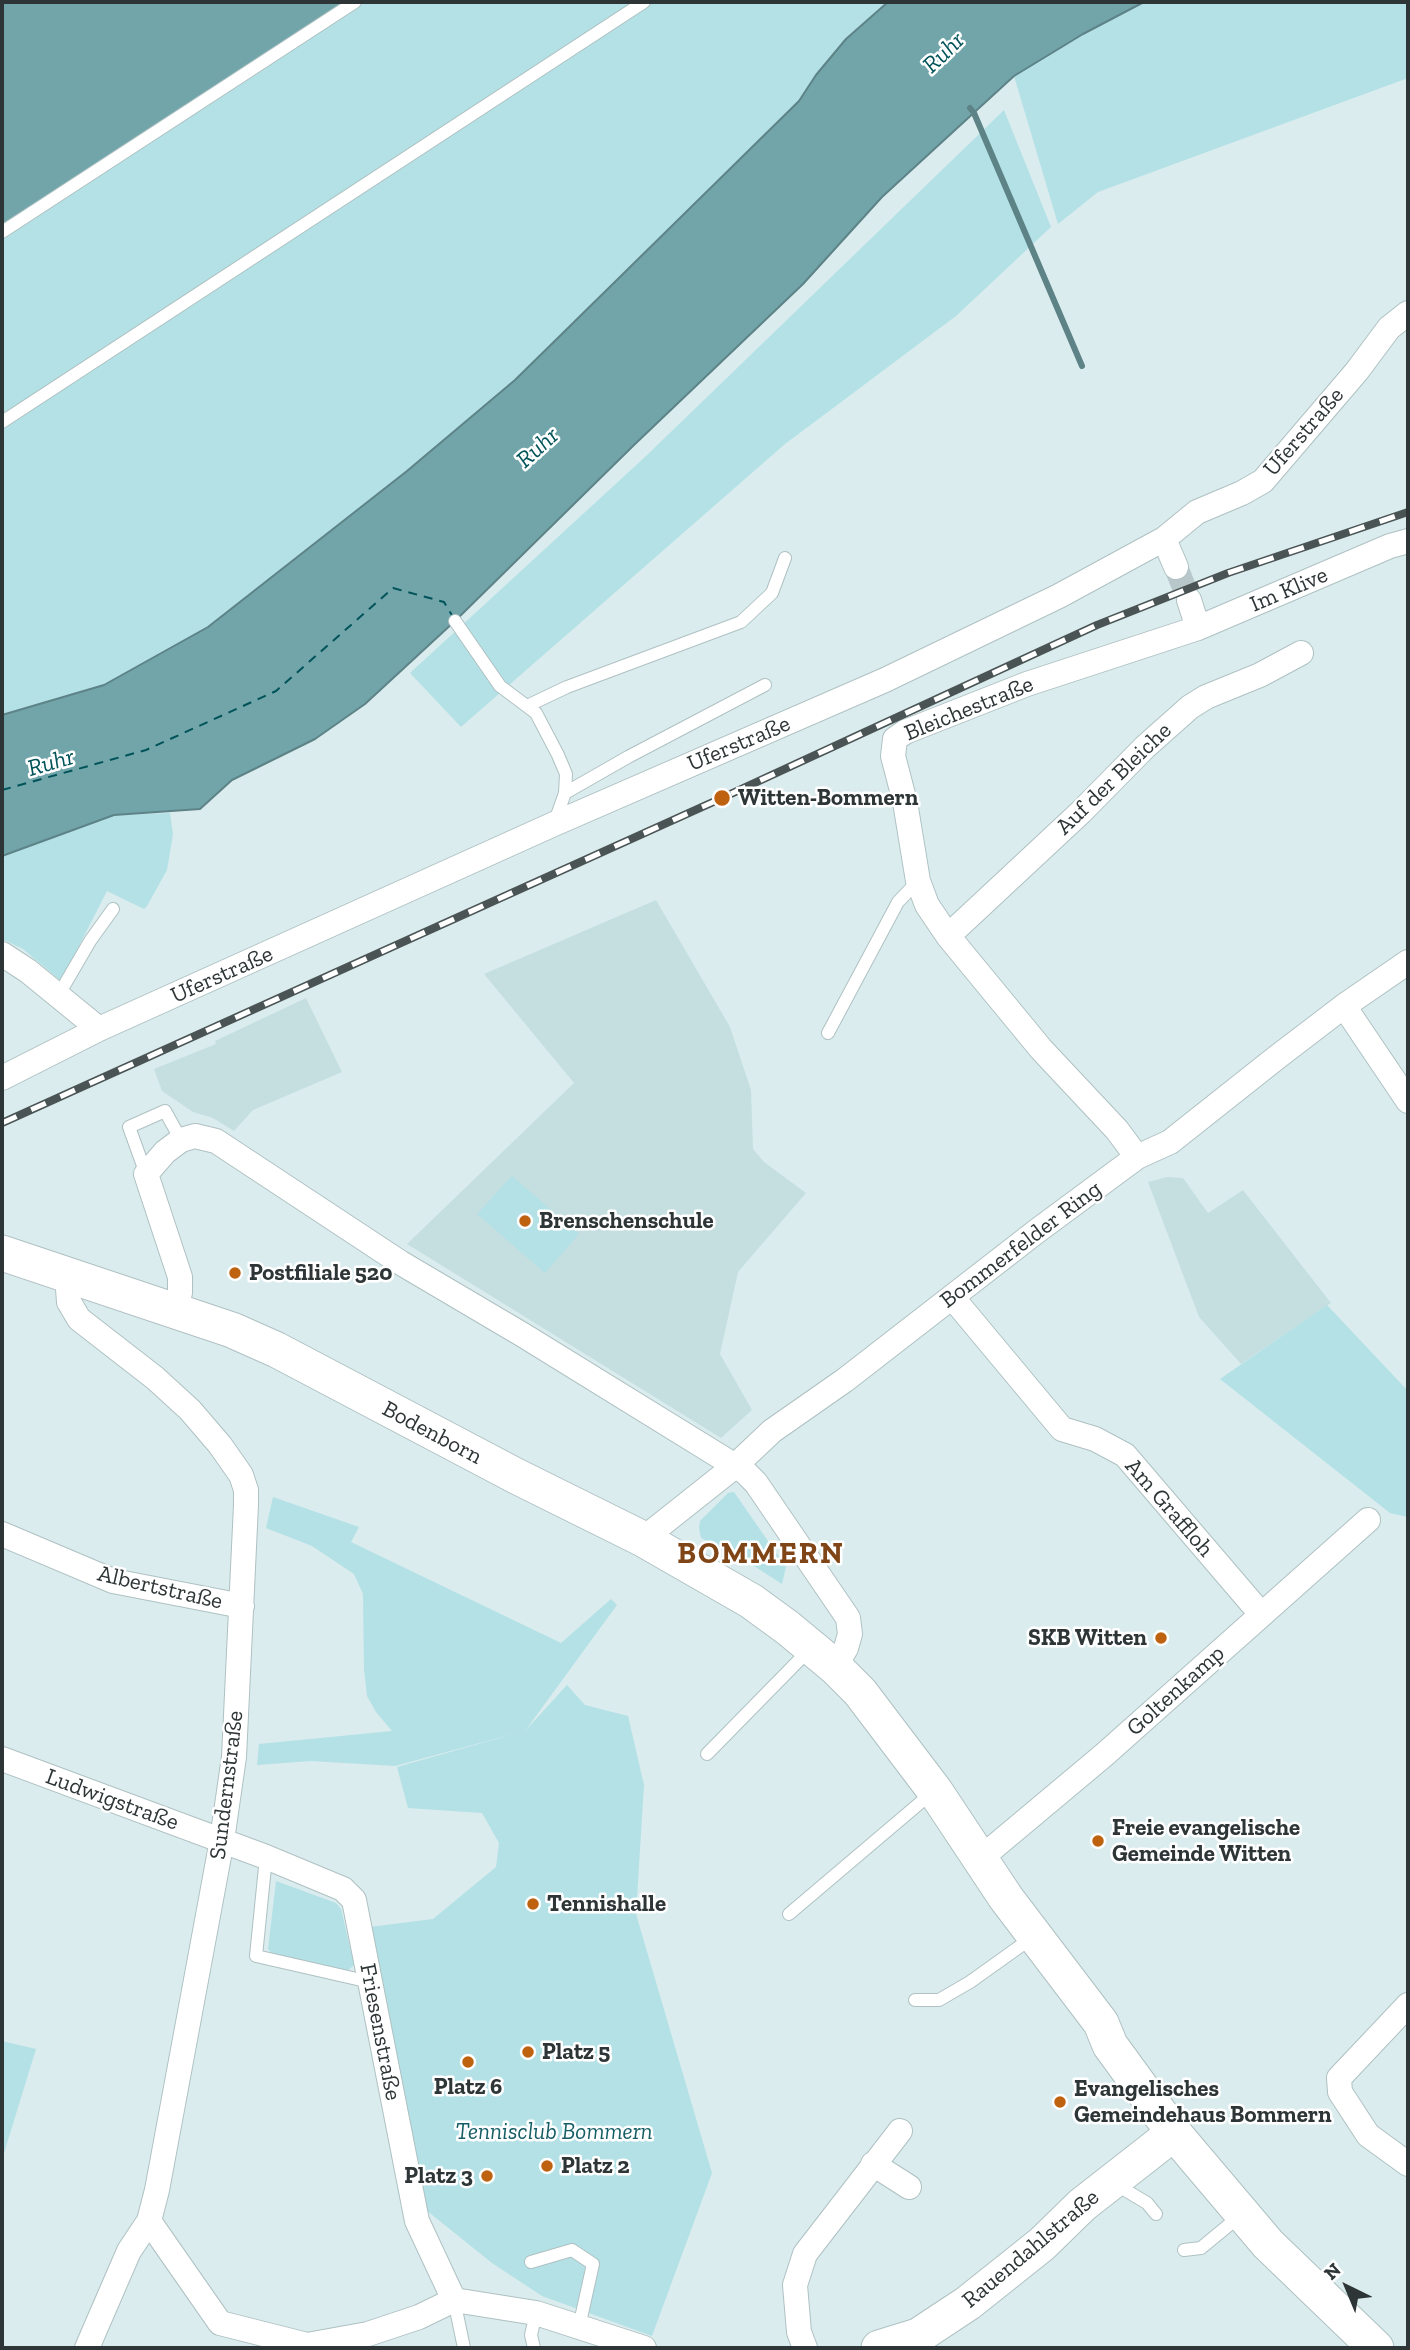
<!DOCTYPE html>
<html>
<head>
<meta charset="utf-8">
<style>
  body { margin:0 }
  #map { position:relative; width:1410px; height:2350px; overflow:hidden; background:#daecee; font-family:"Zilla Slab",serif }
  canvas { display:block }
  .frame { position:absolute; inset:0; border:4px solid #2e3536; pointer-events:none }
  .north { position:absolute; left:1312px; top:2252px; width:70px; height:70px; -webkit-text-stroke:5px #fff; paint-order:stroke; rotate:317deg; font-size:19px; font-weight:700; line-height:28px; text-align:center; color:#2e3536 }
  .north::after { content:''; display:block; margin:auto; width:24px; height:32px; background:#2e3536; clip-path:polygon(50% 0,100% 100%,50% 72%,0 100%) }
</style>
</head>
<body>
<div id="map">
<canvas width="1410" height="2350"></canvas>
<div class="frame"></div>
<div class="north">N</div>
</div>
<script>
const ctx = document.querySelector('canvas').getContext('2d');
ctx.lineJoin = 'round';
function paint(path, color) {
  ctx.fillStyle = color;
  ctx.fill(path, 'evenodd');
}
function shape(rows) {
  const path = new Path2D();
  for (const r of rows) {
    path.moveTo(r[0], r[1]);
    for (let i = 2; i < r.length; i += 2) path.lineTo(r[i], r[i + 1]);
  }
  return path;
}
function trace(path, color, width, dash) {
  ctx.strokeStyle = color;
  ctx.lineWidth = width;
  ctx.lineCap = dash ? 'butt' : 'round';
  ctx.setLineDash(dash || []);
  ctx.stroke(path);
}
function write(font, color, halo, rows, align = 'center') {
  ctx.font = font + ' "Zilla Slab",serif';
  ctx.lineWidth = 5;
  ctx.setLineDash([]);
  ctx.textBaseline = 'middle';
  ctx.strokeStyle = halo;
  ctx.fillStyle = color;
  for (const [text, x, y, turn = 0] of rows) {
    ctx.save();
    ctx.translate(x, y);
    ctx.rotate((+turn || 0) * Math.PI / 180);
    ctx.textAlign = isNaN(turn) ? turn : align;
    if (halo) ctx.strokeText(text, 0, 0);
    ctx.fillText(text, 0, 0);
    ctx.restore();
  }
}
paint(shape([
  [656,900,730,1027,751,1090,753,1149,764,1162,806,1193,738,1272,720,1354,752,1410,721,1438,407,1244,574,1083,484,974],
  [306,998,342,1072,253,1110,234,1131,213,1118,193,1112,162,1091,154,1069,216,1044,215,1041],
  [1167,1177,1183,1178,1208,1213,1243,1190,1331,1303,1241,1364,1199,1317,1148,1182]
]), '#c5dfe1');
paint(shape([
  [2,2,888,2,846,39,816,75,799,101,625,272,515,380,407,471,208,627,104,685,2,715],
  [1144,2,1408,2,1408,78,1098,192,1058,224,1014,76,1083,34],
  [1004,110,1051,227,956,316,785,444,461,727,410,673,645,457],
  [170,813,173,834,167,870,147,906,144,909,107,891,61,981,23,949,2,939,2,856,114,815],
  [512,1176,579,1234,545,1273,477,1214],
  [1327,1305,1408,1391,1408,1517,1390,1513,1220,1379],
  [734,1492,786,1567,782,1584,743,1559,701,1538,699,1528,700,1521,728,1493],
  [273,1497,359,1527,351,1542,561,1643,611,1599,617,1605,525,1731,567,1685,585,1705,628,1716,644,1785,636,1914,712,2173,652,2336,542,2296,492,2263,426,2210,370,1927,433,1919,496,1867,499,1843,482,1813,408,1808,397,1767,524,1731,395,1766,311,1761,257,1765,259,1744,392,1731,376,1712,367,1696,364,1669,363,1594,354,1574,312,1546,266,1528],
  [276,1881,336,1903,341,1909,354,1965,346,1972,272,1954,268,1949],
  [2,2041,36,2049,4,2153,2,2153]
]), '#b3e1e6');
const water = shape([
  [2,2,348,2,2,227,2,2],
  [888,2,1144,2,1083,34,1014,76,882,197,803,284,634,445,455,621,365,704,315,739,232,780,200,809,114,815,2,856,2,715,104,685,208,627,407,471,515,380,625,272,799,101,816,75,846,39,888,2]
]);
paint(water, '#71a5aa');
trace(water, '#5d8387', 2);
trace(shape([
  [970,108,974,113,1082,366]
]), '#5d8387', 6);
trace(shape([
  [2,790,146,750,276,691,393,588,444,602,453,617]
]), '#005359', 2, [9, 7]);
trace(shape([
  [1176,567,1189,600]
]), '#b8c7c9', 24, [24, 12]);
const lane = shape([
  [2,232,355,2],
  [2,422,644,2],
  [455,621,500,686,536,713,558,755,566,774,565,793,554,824],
  [527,706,567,687,741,622,772,593,785,558],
  [565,793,628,757,765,685],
  [58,996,90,941,113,909],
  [828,1033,898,902,918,881],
  [146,1174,129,1127,165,1111,181,1140],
  [707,1754,809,1650],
  [266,1857,256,1956,370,1982],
  [789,1914,934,1791],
  [915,2000,939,2000,970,1982,1033,1937],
  [1115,2184,1147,2203,1156,2214],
  [1184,2250,1201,2248,1241,2215],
  [531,2262,572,2250,593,2264,579,2327],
  [454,2300,464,2348],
  [534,2348,531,2335,536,2313]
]);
const street = shape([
  [1164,539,1176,567],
  [1189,600,1198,628],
  [948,936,1081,812,1145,747,1190,707,1206,697,1260,675,1301,653],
  [2,954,28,971,99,1029],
  [1344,1006,1408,1101],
  [2,1078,99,1029,554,824,885,680,1059,596,1164,539,1197,512,1242,493,1263,481,1357,371,1389,328,1408,313],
  [1137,1157,1117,1130,1041,1049,948,936,927,905,918,881,905,802,893,756,895,739,905,732,1027,684,1198,628,1390,546,1408,541],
  [67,1275,69,1302,79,1319,155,1378,190,1410,220,1445,241,1475,246,1490,246,1505,234,1757,222,1840,157,2190,149,2221,129,2251,87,2348],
  [952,1297,1062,1429,1095,1439,1125,1455,1261,1614],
  [173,1311,180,1293,180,1277,146,1174,165,1152,181,1140,195,1136,216,1141,401,1263,523,1335,745,1472,756,1483,848,1618,850,1634,846,1648,835,1667],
  [2,1534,113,1581,242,1606],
  [643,1539,735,1466,772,1431,845,1380,1037,1231,1137,1157,1170,1142,1276,1058,1344,1006,1408,962],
  [2,1759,266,1857,343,1889,354,1900,417,2221,454,2300],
  [981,1858,1104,1755,1368,1520],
  [1408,2005,1339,2078,1340,2092,1368,2135,1408,2164],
  [873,2164,909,2187],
  [149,2221,220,2323,307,2345,368,2334,419,2317,454,2300,536,2313,644,2348],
  [805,2348,799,2332,795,2285,805,2254,900,2131]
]);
const secondary = shape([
  [2,1253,232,1330,277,1350,516,1476,643,1539,751,1601,788,1628,835,1667,860,1692,935,1791,1006,1898,1101,2023,1110,2045,1174,2133,1268,2244,1376,2348],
  [879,2348,918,2336,968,2303,1042,2244,1082,2205,1174,2133]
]);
trace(lane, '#afc1c2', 14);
trace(street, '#afc1c2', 26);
trace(secondary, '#afc1c2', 37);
trace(lane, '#fff', 12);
trace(street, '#fff', 24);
trace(secondary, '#fff', 35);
const rail = shape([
  [2,1123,722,798,1097,625,1228,573,1408,512]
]);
trace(rail, '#4b5455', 8);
trace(rail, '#fff', 5, [16]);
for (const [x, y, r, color] of [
  [722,798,9,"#bf6210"],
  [525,1221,7,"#bf6210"],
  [235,1273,7,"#bf6210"],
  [1161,1638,7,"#bf6210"],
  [1098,1841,7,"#bf6210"],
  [533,1904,7,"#bf6210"],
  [528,2052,7,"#bf6210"],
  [468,2062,7,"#bf6210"],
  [1060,2102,7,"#bf6210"],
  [547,2166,7,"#bf6210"],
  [487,2176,7,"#bf6210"]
]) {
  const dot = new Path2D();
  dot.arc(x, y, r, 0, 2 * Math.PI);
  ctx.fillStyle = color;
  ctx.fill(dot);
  trace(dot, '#fff', 2.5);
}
write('23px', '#2e3536', '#fff', [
  ["Uferstraße",1304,432,-49],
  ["Im Klive",1289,590,-23],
  ["Bleichestraße",969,709,-22],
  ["Uferstraße",739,744,-23],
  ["Auf der Bleiche",1114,779,-44],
  ["Uferstraße",222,975,-24],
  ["Bommerfelder Ring",1021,1245,-37],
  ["Bodenborn",432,1433,28],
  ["Am Graffloh",1169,1508,49],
  ["Albertstraße",160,1588,13],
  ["Goltenkamp",1176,1691,-42],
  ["Sundernstraße",227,1785,-83],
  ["Ludwigstraße",112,1800,20],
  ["Friesenstraße",380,2032,79],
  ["Rauendahlstraße",1031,2249,-40]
]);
write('bold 23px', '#2e3536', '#fff', [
  ["Witten-Bommern",738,798],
  ["Brenschenschule",539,1221],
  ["Postfiliale 520",249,1273],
  ["SKB Witten",1147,1638,"right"],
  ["Freie evangelische",1112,1828],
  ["Gemeinde Witten",1112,1854],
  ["Tennishalle",547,1904],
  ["Platz 5",542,2052],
  ["Platz 6",468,2087,"center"],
  ["Evangelisches",1074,2089],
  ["Gemeindehaus Bommern",1074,2115],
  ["Platz 2",561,2166],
  ["Platz 3",473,2176,"right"]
], 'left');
write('italic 23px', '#155e65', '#fff', [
  ["Tennisclub Bommern",554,2132]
]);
write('italic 24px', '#005359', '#fff', [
  ["Ruhr",944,53,-44],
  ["Ruhr",538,448,-42],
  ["Ruhr",51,763,-16]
]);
ctx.letterSpacing = '2px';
write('bold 30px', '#804517', '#fff', [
  ["BOMMERN",761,1554]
]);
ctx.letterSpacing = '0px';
</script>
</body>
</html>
